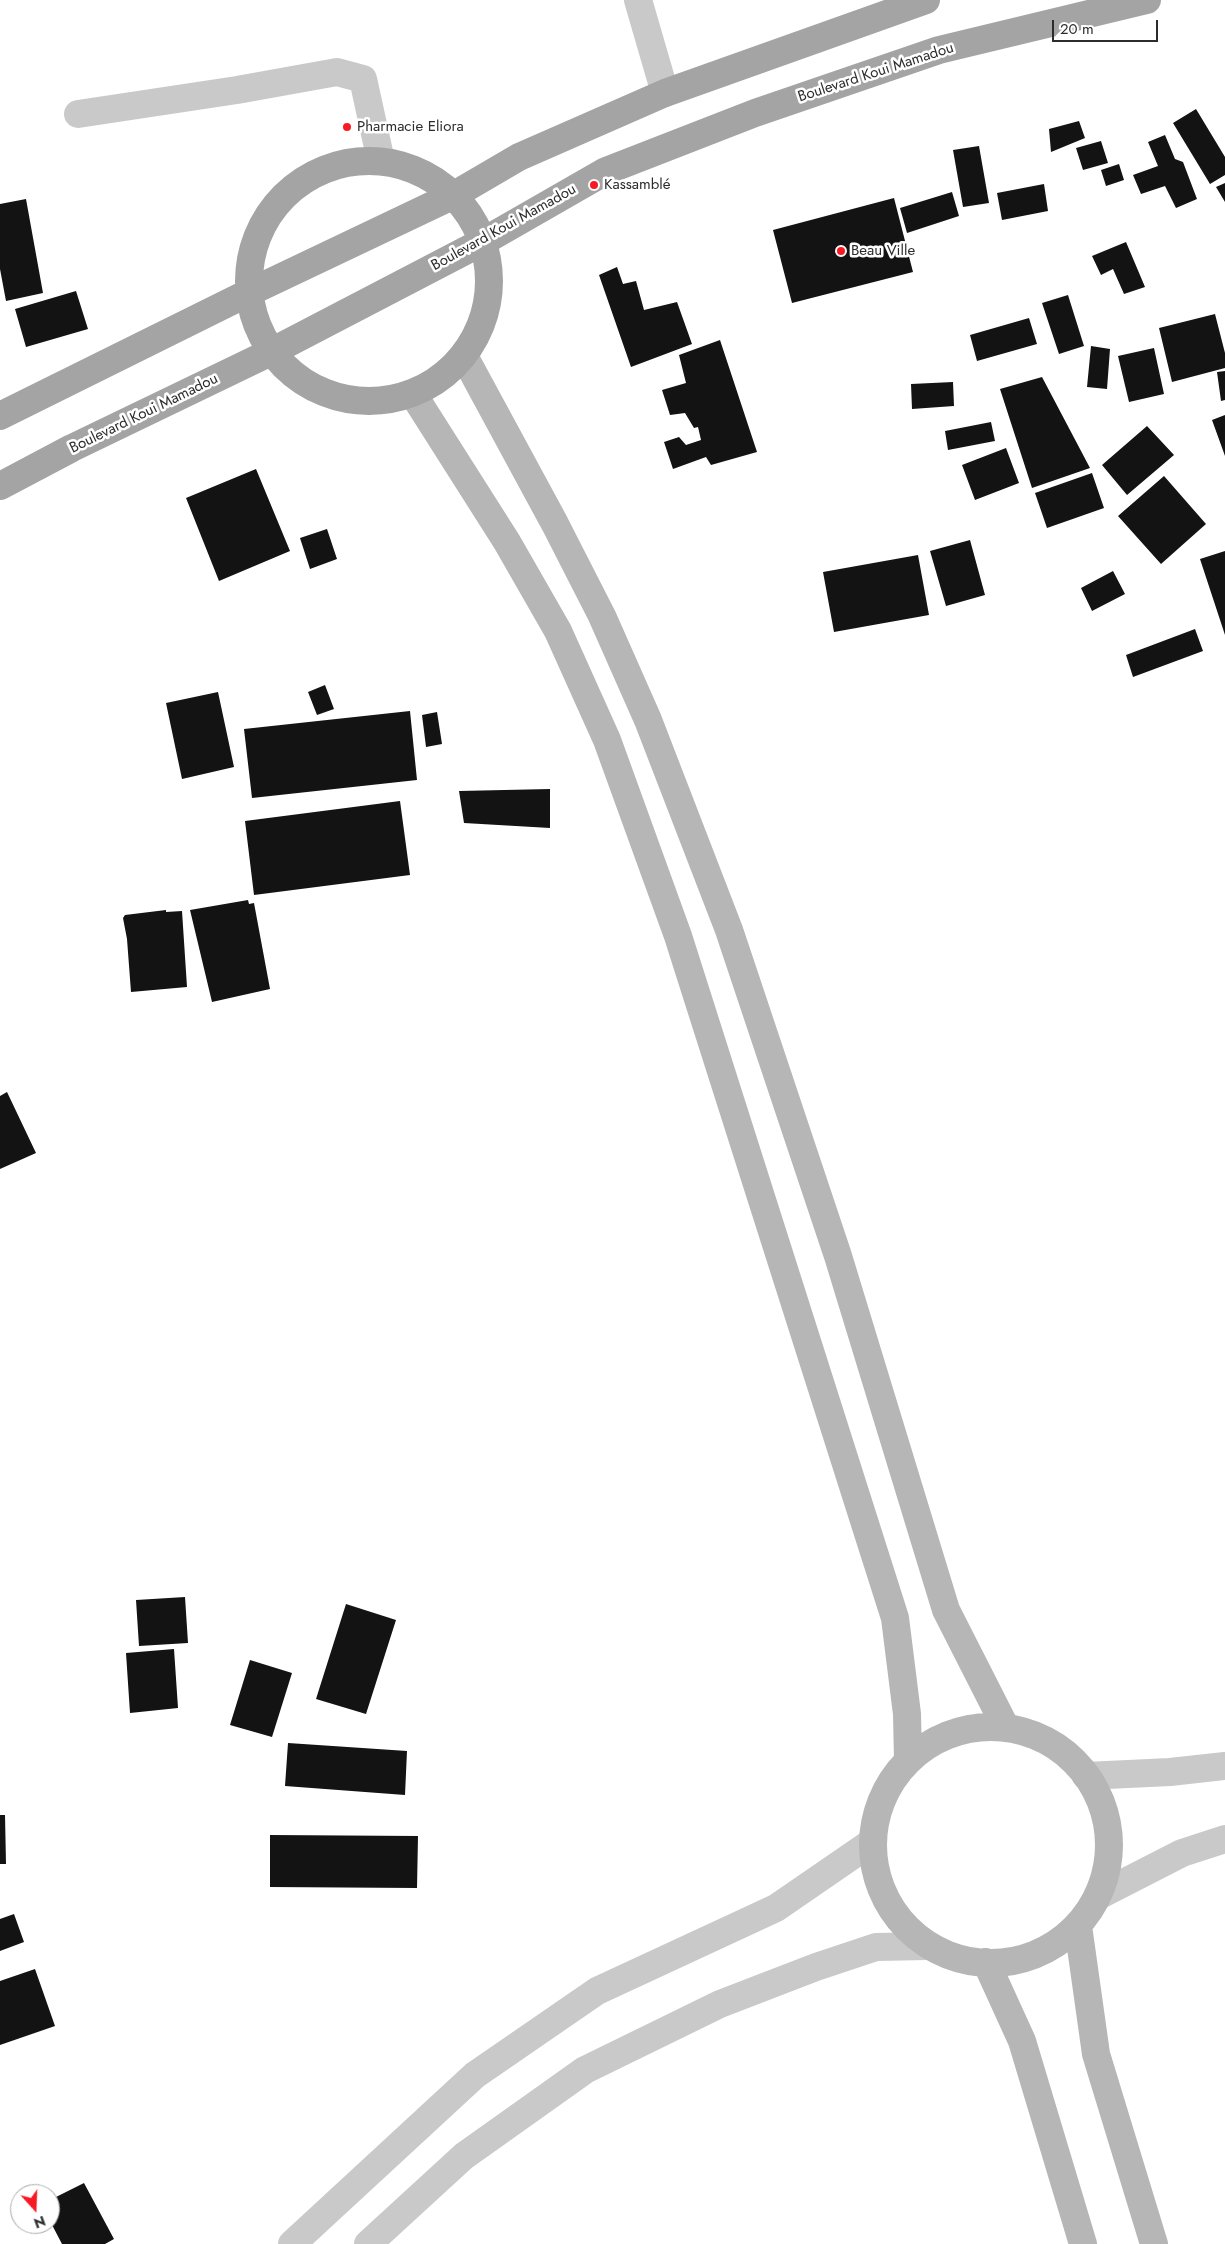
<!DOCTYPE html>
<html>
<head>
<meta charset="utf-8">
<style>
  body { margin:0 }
  #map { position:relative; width:1225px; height:2244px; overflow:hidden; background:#fff; font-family:Jost,sans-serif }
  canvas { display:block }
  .north { position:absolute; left:10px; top:2184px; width:50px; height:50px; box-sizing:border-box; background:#fff; border:1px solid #ababab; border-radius:50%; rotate:160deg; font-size:14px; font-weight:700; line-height:20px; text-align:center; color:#2c2c2c }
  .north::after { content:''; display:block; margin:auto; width:18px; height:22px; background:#f71a25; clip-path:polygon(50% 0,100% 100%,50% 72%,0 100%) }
  .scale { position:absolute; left:1052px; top:20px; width:106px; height:22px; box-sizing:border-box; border:2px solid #2c2c2c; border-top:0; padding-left:6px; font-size:15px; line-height:18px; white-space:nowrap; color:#2c2c2c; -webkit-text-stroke:4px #fff; paint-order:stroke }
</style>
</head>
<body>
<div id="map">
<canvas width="1225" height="2244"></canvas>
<div class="north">N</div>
<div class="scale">20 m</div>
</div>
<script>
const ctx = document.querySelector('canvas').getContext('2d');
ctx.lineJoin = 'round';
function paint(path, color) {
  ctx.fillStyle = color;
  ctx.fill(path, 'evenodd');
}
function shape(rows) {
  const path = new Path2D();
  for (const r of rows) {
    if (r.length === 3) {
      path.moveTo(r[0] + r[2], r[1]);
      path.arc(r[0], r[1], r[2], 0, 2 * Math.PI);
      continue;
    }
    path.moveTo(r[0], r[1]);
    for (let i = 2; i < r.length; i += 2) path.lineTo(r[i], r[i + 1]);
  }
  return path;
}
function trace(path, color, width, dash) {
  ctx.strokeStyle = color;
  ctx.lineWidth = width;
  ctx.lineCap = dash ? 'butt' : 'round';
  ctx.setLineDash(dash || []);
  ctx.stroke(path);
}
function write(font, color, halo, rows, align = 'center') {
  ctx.font = font + ' Jost,sans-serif';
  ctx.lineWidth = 5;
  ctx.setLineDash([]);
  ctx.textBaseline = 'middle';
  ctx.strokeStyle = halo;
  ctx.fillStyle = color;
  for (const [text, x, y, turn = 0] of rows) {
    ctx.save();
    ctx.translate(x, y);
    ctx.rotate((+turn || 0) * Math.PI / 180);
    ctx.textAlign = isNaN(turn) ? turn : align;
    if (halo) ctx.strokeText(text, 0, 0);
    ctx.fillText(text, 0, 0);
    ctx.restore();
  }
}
paint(shape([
  [1196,109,1225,157,1225,175,1210,184,1173,123],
  [1079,121,1085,138,1051,152,1049,129],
  [1165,135,1175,159,1183,162,1197,199,1176,208,1165,186,1141,194,1133,175,1158,166,1148,142],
  [1101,141,1108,163,1083,170,1076,148],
  [979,146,989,203,963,207,953,150],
  [1119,164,1124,180,1106,186,1101,170],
  [1225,183,1225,202,1216,187],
  [1044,184,1048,211,1002,220,997,193],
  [952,192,959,216,907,233,900,208],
  [894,198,913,272,792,303,773,230],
  [26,199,43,293,6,301,0,269,0,204],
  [1126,242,1145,287,1124,294,1113,269,1101,275,1092,256],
  [617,267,623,284,636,281,644,310,677,302,692,344,631,367,599,275],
  [76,291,88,329,26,347,15,309],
  [1068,295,1084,346,1059,354,1042,303],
  [1215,314,1225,353,1225,368,1172,382,1159,328],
  [1029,318,1037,344,977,361,970,335],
  [720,340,757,452,711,465,706,457,673,469,664,442,679,437,686,445,701,440,698,427,694,428,685,413,670,415,662,390,686,383,679,355],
  [1091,346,1110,349,1107,389,1087,387],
  [1154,348,1164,394,1129,402,1118,356],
  [1225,371,1225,400,1221,401,1217,372],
  [1042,377,1090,468,1032,488,1000,389],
  [953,382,954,406,912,409,911,384],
  [1225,415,1225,456,1212,420],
  [991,422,995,441,948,450,945,431],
  [1147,426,1174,455,1127,495,1102,465],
  [1006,448,1019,483,975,500,962,465],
  [256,469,290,551,219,581,186,498],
  [1092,473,1104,508,1047,528,1035,493],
  [1164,476,1206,524,1161,564,1118,516],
  [327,529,337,559,310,569,300,538],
  [970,540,985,595,946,606,930,551],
  [1225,551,1225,635,1200,559],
  [918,555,929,615,834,632,823,572],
  [1113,571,1125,594,1092,611,1081,588],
  [1195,629,1203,651,1133,677,1126,655],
  [325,685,334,709,317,715,308,692],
  [218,692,234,767,182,779,166,703],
  [410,711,417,780,252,798,244,729],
  [437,712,442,744,426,747,422,715],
  [550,789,550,828,464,823,459,791],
  [400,801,410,875,254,895,245,821],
  [248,900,249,904,254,903,270,989,212,1002,190,910],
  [166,910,166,912,182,911,187,987,131,992,127,939,123,918,125,915],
  [7,1092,36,1153,0,1169,0,1096],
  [185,1597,188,1643,139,1646,136,1600],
  [346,1604,396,1620,366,1714,316,1699],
  [174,1649,178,1708,130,1713,126,1653],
  [250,1660,292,1673,272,1737,230,1725],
  [288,1743,407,1751,405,1795,285,1786],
  [0,1815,5,1815,6,1864,0,1864],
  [270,1835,418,1836,417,1888,270,1887],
  [14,1914,24,1942,0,1951,0,1919],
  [35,1969,55,2026,0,2045,0,1981],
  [84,2183,114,2239,105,2244,62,2244,50,2221,50,2200]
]), '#131313');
trace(shape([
  [638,0,665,93],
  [78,114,237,90,337,72,363,79,381,161]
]), '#c9c9c9', 28);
trace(shape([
  [1086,1776,1170,1772,1225,1766],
  [1100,1895,1182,1853,1225,1839],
  [292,2244,475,2075,597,1991,776,1908,872,1842],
  [368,2244,464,2156,585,2070,720,2004,816,1967,876,1947,928,1946]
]), '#c9c9c9', 28);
trace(shape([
  [464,356,555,524,602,616,648,720,729,930,838,1256,946,1610,1006,1728],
  [413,394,507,542,558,631,607,740,678,936,895,1618,907,1714,908,1761],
  [991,1845,118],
  [1078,1926,1096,2054,1154,2244],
  [986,1962,1022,2041,1083,2244]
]), '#b6b6b6', 28);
trace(shape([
  [369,281,120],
  [0,416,248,293,454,195,519,157,665,93,926,0],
  [0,486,72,448,271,352,484,241,606,171,755,113,939,50,1147,0]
]), '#a4a4a4', 28);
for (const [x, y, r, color] of [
  [347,127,5,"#f71a25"],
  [594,185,5,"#f71a25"],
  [841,251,5,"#f71a25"]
]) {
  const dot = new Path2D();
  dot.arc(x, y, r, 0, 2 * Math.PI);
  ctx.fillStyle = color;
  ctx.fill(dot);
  trace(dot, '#fff', 2);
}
write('15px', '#2c2c2c', '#fff', [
  ["Boulevard Koui Mamadou",876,73,-18],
  ["Boulevard Koui Mamadou",504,228,-29],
  ["Boulevard Koui Mamadou",144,414,-26]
]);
write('15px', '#2c2c2c', '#fff', [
  ["Pharmacie Eliora",357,127],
  ["Kassamblé",604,185],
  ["Beau Ville",851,251]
], 'left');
</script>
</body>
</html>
